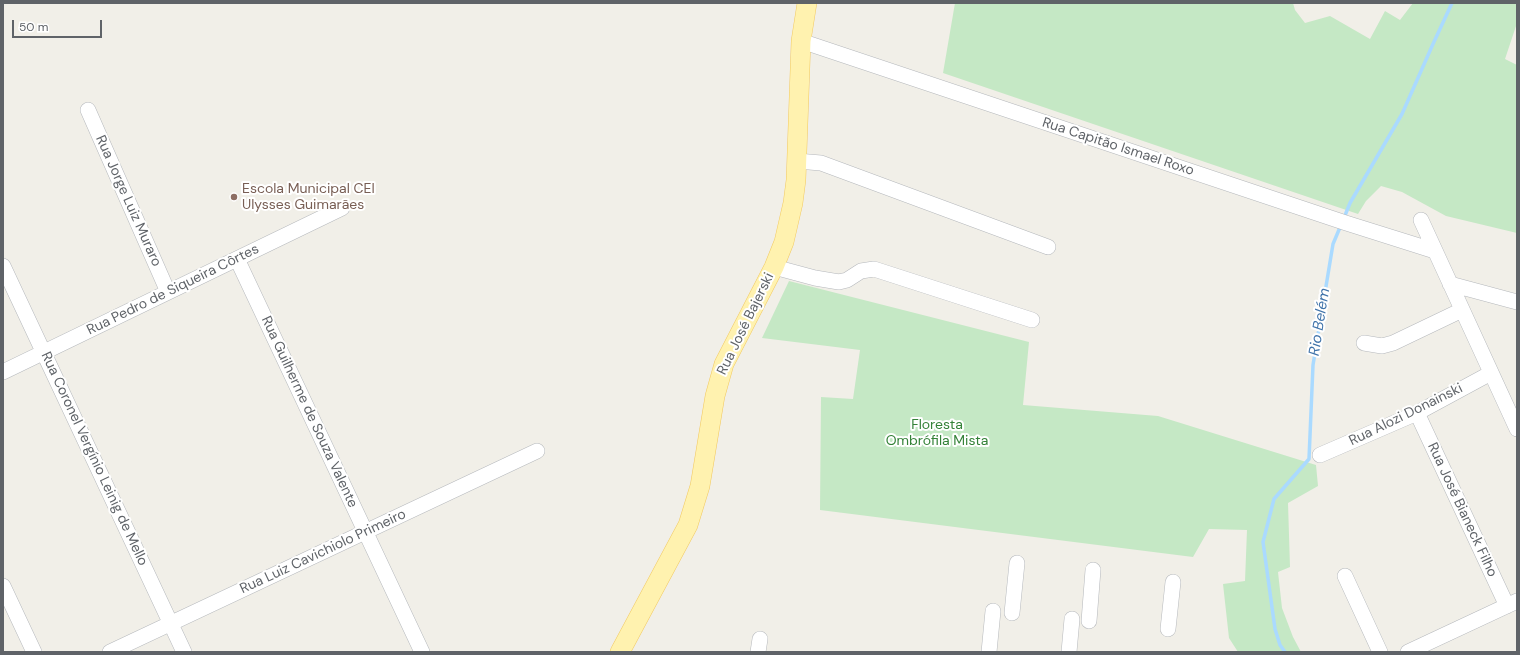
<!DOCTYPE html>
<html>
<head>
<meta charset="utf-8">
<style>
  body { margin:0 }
  #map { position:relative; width:1520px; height:655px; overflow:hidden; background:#f1efe8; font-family:"DM Sans",sans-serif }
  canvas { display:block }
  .frame { position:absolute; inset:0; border:4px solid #5f6368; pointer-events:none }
  .scale { position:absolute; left:12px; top:20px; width:90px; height:18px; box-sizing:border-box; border:2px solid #5f6368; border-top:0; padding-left:5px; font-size:12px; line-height:14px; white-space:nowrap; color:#5f6368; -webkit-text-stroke:3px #fff; paint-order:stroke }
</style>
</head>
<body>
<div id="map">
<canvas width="1520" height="655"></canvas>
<div class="frame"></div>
<div class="scale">50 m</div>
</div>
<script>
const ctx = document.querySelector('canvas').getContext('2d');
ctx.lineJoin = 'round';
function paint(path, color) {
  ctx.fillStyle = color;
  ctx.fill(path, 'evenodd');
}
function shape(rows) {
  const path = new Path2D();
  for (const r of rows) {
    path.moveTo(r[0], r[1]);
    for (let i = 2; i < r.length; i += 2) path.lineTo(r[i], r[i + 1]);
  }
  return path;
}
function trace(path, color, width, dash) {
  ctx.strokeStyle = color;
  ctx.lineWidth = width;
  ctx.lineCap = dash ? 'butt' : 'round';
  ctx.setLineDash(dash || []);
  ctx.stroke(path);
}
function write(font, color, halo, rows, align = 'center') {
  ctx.font = font + ' "DM Sans",sans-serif';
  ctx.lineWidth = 4;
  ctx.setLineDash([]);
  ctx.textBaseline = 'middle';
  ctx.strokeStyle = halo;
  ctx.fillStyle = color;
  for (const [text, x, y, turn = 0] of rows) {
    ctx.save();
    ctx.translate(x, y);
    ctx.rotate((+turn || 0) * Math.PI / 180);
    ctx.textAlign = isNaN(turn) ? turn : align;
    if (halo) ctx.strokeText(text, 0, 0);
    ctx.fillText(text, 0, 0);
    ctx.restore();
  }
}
paint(shape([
  [955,3,1293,3,1295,10,1305,23,1330,16,1370,39,1385,11,1400,20,1413,3,1517,3,1517,23,1505,59,1517,65,1517,233,1446,216,1402,192,1381,186,1366,201,1358,214,943,73],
  [789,281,1029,342,1023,405,1158,416,1316,465,1318,486,1288,503,1290,567,1278,572,1282,608,1293,637,1301,652,1238,652,1229,638,1223,584,1245,581,1247,530,1209,529,1193,557,820,510,821,397,853,399,860,350,762,338]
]), '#c5e8c5');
trace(shape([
  [1344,218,1350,203,1402,114,1433,44,1452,3],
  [1285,652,1280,645,1275,629,1263,542,1274,499,1309,459,1313,365,1333,244,1341,225]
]), '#aadaff', 3.5);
const minor = shape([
  [801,41,1346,223,1435,251],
  [88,110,168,292],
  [797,161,821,163,1048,247],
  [1421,220,1517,429],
  [237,259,422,652],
  [3,266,184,652],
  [774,267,815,278,839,282,847,280,861,271,874,269,1032,320],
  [1450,284,1517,302],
  [1364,343,1382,346,1393,343,1462,310],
  [3,372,342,208],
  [1417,413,1507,606],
  [1320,455,1417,413,1491,373],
  [1345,576,1380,652],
  [3,586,34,652],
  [1012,613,1017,563],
  [1089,621,1093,570],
  [1168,629,1173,582],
  [110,652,537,451],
  [758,652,760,639],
  [989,652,993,611],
  [1069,652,1072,619],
  [1408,652,1517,601]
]);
const major = shape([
  [620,652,688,525,700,486,715,396,724,364,774,267,784,242,793,203,796,180,801,41,807,3]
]);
trace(minor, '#b5b8bc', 16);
trace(major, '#f2c960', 20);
trace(minor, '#fff', 15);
trace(major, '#fff2af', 19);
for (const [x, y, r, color] of [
  [234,197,4,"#8d6e63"]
]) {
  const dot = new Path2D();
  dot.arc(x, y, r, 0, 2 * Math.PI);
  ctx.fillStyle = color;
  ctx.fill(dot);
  trace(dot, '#fff', 1.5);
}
write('14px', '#5f6368', '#fff', [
  ["Rua Capitão Ismael Roxo",1118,147,18],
  ["Rua Jorge Luiz Muraro",128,201,66],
  ["Rua Pedro de Siqueira Côrtes",173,290,-26],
  ["Rua José Bajerski",746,324,-64],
  ["Rua Guilherme de Souza Valente",309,412,65],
  ["Rua Alozi Donainski",1406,415,-26],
  ["Rua Coronel Vergínio Leinig de Mello",94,459,65],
  ["Rua José Bianeck Filho",1462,510,65],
  ["Rua Luiz Cavichiolo Primeiro",323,552,-25]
]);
write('14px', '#785e54', '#fff', [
  ["Escola Municipal CEI",242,189],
  ["Ulysses Guimarães",242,205]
], 'left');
write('14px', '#348238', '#fff', [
  ["Floresta",937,425],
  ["Ombrófila Mista",937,441]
]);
write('italic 15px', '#4174aa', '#fff', [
  ["Rio Belém",1320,322,-81]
]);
</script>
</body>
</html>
